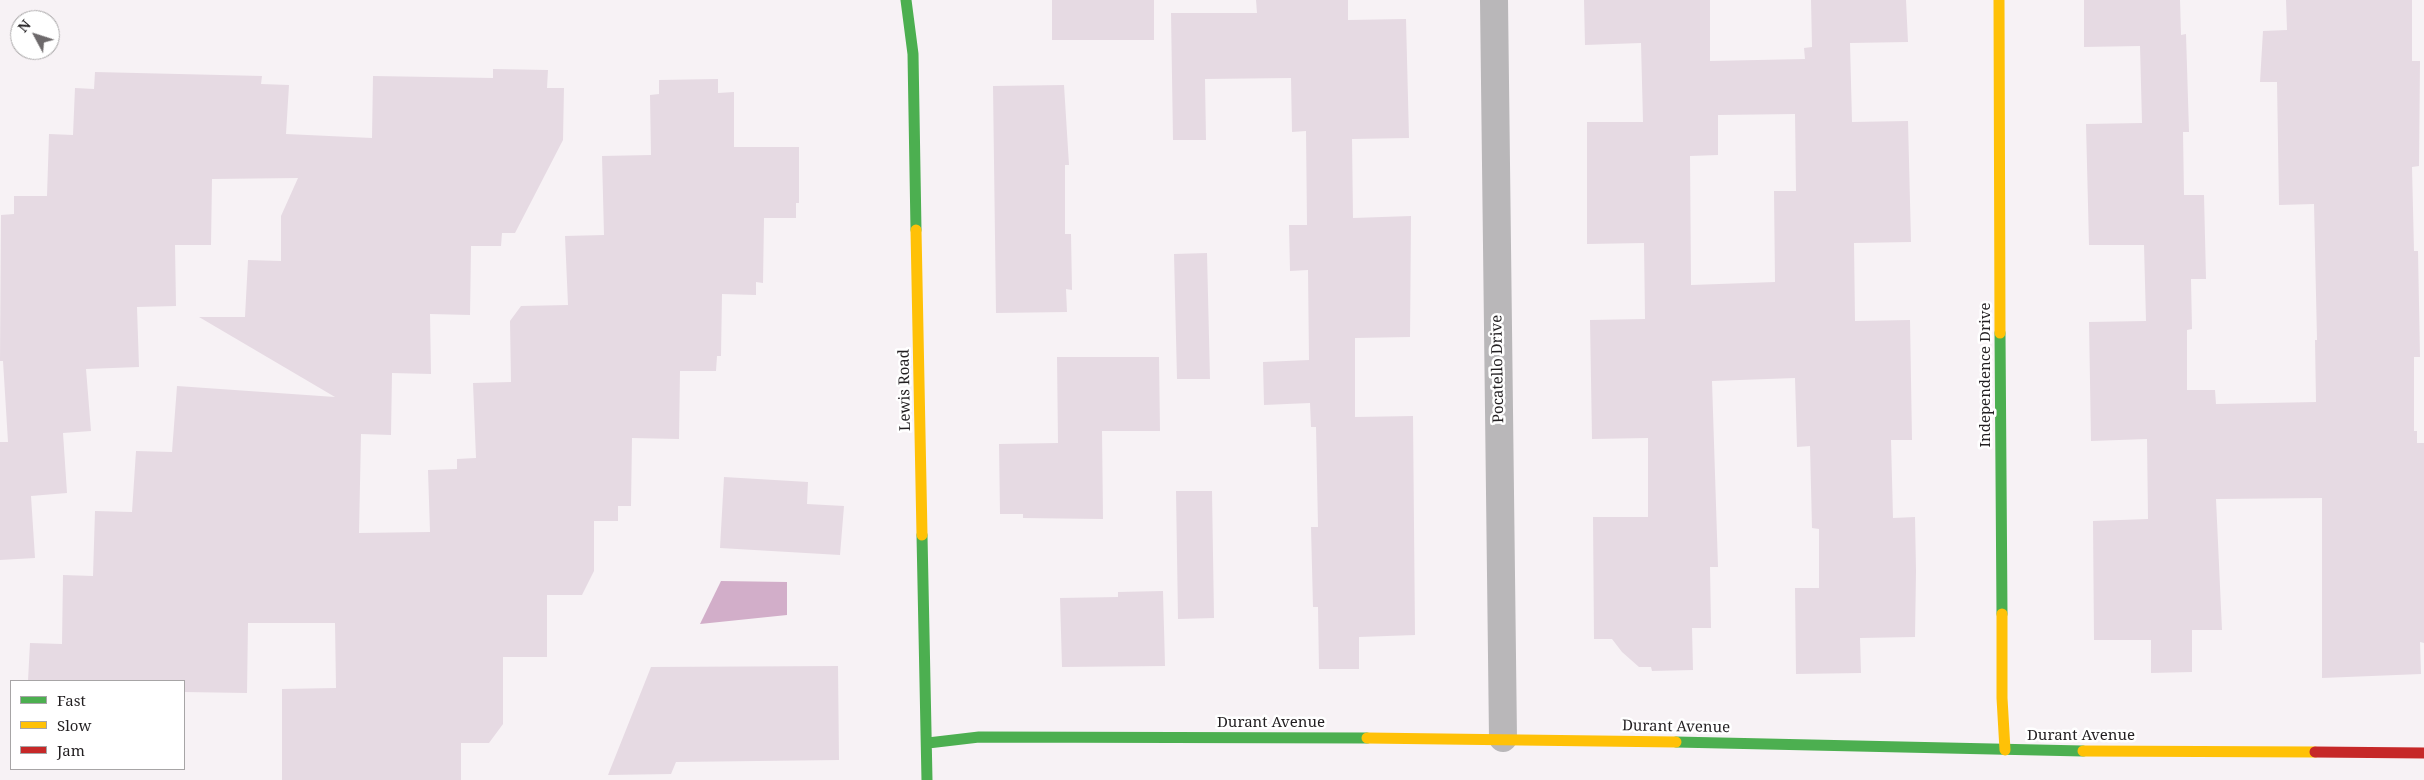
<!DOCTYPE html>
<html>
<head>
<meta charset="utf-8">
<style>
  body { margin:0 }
  #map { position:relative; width:2424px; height:780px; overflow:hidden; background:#f7f2f5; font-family:"Noto Serif",serif }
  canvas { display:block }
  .legend { position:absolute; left:10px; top:680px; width:175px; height:90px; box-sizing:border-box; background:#fff; border:1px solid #a7a5a6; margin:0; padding:6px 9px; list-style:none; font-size:15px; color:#221f21 }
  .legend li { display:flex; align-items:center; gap:10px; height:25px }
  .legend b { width:25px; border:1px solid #a7a5a6 }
  .north { position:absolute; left:10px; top:10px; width:50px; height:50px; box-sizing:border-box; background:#fff; border:1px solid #a7a5a6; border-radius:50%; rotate:310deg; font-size:14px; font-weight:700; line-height:20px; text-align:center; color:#221f21 }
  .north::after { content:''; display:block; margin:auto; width:18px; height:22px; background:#6d696b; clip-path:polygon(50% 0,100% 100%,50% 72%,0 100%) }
</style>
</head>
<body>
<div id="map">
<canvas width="2424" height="780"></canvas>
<ul class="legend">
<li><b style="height:6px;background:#4caf50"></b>Fast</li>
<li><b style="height:6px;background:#ffc107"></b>Slow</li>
<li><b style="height:6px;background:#c62828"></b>Jam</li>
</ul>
<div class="north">N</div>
</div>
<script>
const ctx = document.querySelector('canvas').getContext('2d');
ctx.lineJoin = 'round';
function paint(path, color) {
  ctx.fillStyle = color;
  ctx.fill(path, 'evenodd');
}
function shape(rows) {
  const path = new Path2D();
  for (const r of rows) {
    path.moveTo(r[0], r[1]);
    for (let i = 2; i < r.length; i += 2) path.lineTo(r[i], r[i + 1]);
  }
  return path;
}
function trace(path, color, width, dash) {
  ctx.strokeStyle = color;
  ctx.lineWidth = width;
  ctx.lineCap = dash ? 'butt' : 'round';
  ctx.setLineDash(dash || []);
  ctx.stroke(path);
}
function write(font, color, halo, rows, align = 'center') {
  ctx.font = font + ' "Noto Serif",serif';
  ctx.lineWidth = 5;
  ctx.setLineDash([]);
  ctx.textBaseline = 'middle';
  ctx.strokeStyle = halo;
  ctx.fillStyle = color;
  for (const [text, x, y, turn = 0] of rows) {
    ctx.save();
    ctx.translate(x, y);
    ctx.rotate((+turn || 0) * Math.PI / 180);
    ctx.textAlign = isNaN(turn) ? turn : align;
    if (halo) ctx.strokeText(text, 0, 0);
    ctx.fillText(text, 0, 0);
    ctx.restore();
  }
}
paint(shape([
  [721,581,787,582,787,615,700,624]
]), '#d2aec9');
paint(shape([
  [1052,0,1154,0,1154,40,1052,40],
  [1256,0,1348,0,1348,20,1406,19,1409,138,1352,139,1353,218,1411,216,1410,337,1355,338,1355,417,1413,416,1415,635,1359,637,1359,669,1319,669,1318,607,1313,607,1311,527,1318,527,1316,427,1311,427,1310,403,1264,405,1263,362,1309,360,1308,270,1290,271,1289,225,1307,225,1306,131,1292,132,1291,78,1205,79,1206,140,1173,140,1171,13,1257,13],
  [1584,0,1710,0,1710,61,1805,59,1804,48,1812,47,1811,0,1906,0,1908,42,1850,43,1852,122,1908,121,1911,242,1854,243,1855,321,1910,320,1912,440,1891,440,1893,518,1915,517,1916,571,1915,637,1860,638,1861,673,1796,674,1795,588,1819,588,1819,529,1812,528,1810,446,1797,447,1795,378,1712,381,1718,567,1710,567,1711,628,1692,628,1693,670,1652,671,1651,667,1639,667,1622,652,1612,639,1594,639,1593,517,1648,517,1648,438,1592,439,1590,320,1645,319,1644,243,1587,244,1587,122,1643,122,1641,43,1585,45],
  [1795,114,1796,191,1774,191,1775,282,1691,285,1690,156,1718,155,1718,115],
  [2084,0,2180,0,2181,35,2186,34,2189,132,2183,132,2184,195,2204,195,2206,279,2191,279,2192,329,2187,330,2187,390,2215,390,2216,404,2316,402,2315,340,2317,340,2314,204,2279,205,2277,82,2260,82,2263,31,2287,30,2286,0,2412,0,2412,61,2420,61,2419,166,2412,167,2414,251,2418,251,2420,357,2414,357,2414,431,2417,431,2417,443,2424,443,2424,643,2420,642,2421,674,2322,678,2322,498,2216,499,2222,630,2192,630,2192,672,2151,673,2151,640,2094,640,2093,521,2148,519,2147,439,2091,441,2089,322,2146,321,2144,245,2089,245,2086,124,2142,123,2140,46,2084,47],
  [493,69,548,70,547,88,564,88,563,140,515,233,502,233,501,246,471,246,470,315,430,314,431,374,392,373,391,435,361,434,359,533,430,532,428,470,457,469,457,459,476,458,473,383,511,382,510,321,521,306,568,305,565,236,604,235,602,156,651,155,650,95,659,94,659,80,718,79,718,93,734,92,734,147,799,147,799,203,796,203,796,218,764,218,763,283,756,282,756,295,722,294,721,356,717,356,716,371,680,371,679,439,632,438,631,506,618,506,618,521,594,521,594,571,582,595,547,595,547,657,503,657,503,724,489,743,461,743,461,780,282,780,282,689,336,688,335,623,248,623,247,693,184,692,184,681,28,681,30,643,62,644,63,575,93,576,95,511,132,512,136,451,172,452,177,386,335,397,199,317,245,317,248,260,281,261,281,216,298,178,212,179,211,245,175,245,176,306,137,307,139,367,86,369,91,431,63,433,67,493,31,496,35,558,0,560,0,442,8,442,3,361,0,361,1,215,14,214,14,196,47,196,49,134,73,135,75,88,94,89,95,72,262,76,261,84,289,85,286,134,372,138,373,76,493,78],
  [1064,85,1069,165,1065,165,1065,234,1071,234,1072,290,1066,289,1067,312,996,313,993,86],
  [1207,253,1210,379,1177,379,1174,254],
  [1057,357,1159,357,1160,431,1102,431,1103,519,1023,518,1023,514,1000,514,999,444,1058,443],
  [724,477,808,482,807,504,844,506,840,555,720,548],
  [1176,491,1212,491,1214,618,1178,619],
  [1163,591,1165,666,1062,667,1060,598,1118,597,1118,592],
  [838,666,839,760,676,762,671,774,608,775,651,667]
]), '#e6dae3');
trace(shape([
  [1494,0,1503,738]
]), '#b9b7b9', 28);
trace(shape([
  [906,0,913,54,916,230],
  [2000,333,2002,614],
  [922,535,927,780],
  [1676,742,2083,751],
  [928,743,979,737,1367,738]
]), '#4caf50', 11);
trace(shape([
  [1999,0,2000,333],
  [916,230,922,535],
  [2002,614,2002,698,2005,750],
  [1367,738,1676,742],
  [2083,751,2315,752]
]), '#ffc107', 11);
trace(shape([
  [2315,752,2424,753]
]), '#c62828', 11);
write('15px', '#221f21', '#fff', [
  ["Pocatello Drive",1498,369,-91],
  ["Independence Drive",1986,375,-90],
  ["Lewis Road",905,390,-91],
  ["Durant Avenue",1271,723],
  ["Durant Avenue",1676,727,1],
  ["Durant Avenue",2081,736]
]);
</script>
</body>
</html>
